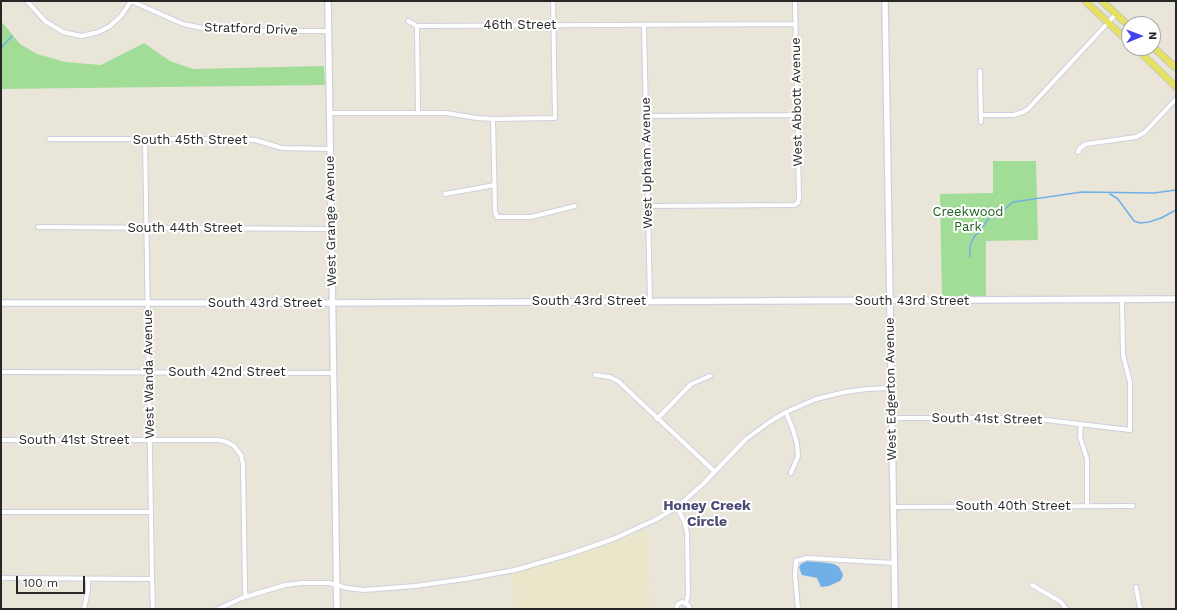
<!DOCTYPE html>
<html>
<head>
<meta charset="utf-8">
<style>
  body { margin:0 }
  #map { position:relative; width:1177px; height:610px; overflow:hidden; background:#e9e5d9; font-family:"Work Sans",sans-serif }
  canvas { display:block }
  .frame { position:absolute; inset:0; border:2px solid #272727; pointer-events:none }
  .north { position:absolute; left:1121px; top:16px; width:40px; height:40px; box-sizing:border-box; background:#fff; border:1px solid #a9a9a9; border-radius:50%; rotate:89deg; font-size:11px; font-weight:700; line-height:16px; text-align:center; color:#272727 }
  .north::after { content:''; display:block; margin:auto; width:14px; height:18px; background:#4342ed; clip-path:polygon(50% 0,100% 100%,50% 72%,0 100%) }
  .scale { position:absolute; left:16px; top:576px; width:69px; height:18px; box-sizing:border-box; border:2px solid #272727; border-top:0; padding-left:5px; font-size:12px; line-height:14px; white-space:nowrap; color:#272727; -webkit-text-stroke:3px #fff; paint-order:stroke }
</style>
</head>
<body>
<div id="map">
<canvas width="1177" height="610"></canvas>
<div class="frame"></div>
<div class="north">N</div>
<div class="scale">100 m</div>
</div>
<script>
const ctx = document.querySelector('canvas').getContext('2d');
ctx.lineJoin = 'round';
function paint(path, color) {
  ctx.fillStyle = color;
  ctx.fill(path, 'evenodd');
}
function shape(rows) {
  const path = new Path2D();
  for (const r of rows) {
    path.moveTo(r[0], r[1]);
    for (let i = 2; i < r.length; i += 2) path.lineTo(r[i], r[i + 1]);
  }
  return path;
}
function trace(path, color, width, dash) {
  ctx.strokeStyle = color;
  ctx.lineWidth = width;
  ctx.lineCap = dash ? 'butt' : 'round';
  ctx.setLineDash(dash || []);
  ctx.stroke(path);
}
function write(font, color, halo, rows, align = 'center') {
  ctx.font = font + ' "Work Sans",sans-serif';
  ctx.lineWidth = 4;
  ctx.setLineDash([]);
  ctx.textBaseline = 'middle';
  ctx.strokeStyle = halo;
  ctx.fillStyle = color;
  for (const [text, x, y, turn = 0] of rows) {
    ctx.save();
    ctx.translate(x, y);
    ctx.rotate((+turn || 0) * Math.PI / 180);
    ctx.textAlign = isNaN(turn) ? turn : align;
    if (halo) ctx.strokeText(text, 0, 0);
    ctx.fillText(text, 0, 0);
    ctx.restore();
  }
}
paint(shape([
  [647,527,649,609,514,609,513,581,512,574,564,559,620,541]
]), '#eae6c9');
paint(shape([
  [1,21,20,44,37,54,65,62,101,65,144,43,170,61,193,69,324,66,325,85,1,89],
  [993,161,1036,161,1038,240,986,241,986,296,942,297,940,194,993,193]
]), '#a2dd98');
paint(shape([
  [807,561,828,563,834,564,839,567,841,571,843,574,842,578,840,581,829,586,821,587,817,578,802,575,801,573,799,567,801,564]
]), '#71b0e6');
trace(shape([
  [1,48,12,36],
  [1110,194,1118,199,1134,221,1140,223,1149,222,1161,218,1176,210],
  [970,257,970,245,974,237,991,216,1000,213,1013,202,1082,192,1154,193,1176,190]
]), '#71b0e6', 1.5);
const street = shape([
  [27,1,45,21,63,32,81,36,99,32,110,26,121,16,131,1],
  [131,1,183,24,207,29,239,31,328,31],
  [408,21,417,26,795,24],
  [644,25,650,301],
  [417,26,418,112],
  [980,71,981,122],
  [329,113,446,113,477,118,493,119,555,118,553,1],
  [981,115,1014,115,1023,112,1028,109,1116,14],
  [646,116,797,115],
  [493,119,495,211,497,217,531,217,575,206],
  [49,139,241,139,255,140,282,148,330,149],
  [145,139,152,579,153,609],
  [1078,152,1080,148,1086,144,1136,137,1145,132,1176,99],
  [445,194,495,185],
  [648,206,794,205,798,203,799,197,795,1],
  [38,227,331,229],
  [1,372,334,373],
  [595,375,610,377,618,381,715,472],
  [786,412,793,430,797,444,798,456,791,473],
  [892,418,1029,418,1130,430,1130,382,1123,355,1122,300],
  [657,419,691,384,710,376],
  [1081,424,1080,437,1087,459,1087,506],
  [1,440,219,440,227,442,234,446,241,455,243,464,245,590,246,597],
  [677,507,684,521,687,532,688,595,686,603],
  [893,507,1133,506],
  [1,512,151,512],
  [1,578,152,579],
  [1032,585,1061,602,1066,609],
  [1136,587,1140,609],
  [84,609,88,590,88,579],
  [218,609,242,598,285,585,302,583,329,583,347,588,364,590,415,586,465,579,515,570,570,554,613,539,655,520,677,507,703,484,746,439,771,421,786,412,816,399,845,392,867,389,891,388],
  [676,609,678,604,682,602,688,605,690,609],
  [798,609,795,575,796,561,807,558,894,563]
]);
const secondary = shape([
  [328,1,337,609],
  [885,1,895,609],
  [1,303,318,303,1176,299]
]);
const primary = shape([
  [1085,1,1129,42],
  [1102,1,1129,26],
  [1153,47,1176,68],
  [1136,48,1176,87]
]);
trace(street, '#cfcfdf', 6);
trace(secondary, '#cfcfdf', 8);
trace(primary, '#c7c7c7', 8);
trace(street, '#fff', 4);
trace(secondary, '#fff', 5.5);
trace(primary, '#e6e160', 6);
write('13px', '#272727', '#fff', [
  ["46th Street",520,25],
  ["Stratford Drive",251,29,2],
  ["West Abbott Avenue",797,102,-91],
  ["South 45th Street",190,140],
  ["West Upham Avenue",647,163,-91],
  ["West Grange Avenue",331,221,-91],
  ["South 44th Street",185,228],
  ["South 43rd Street",589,301],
  ["South 43rd Street",912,301],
  ["South 43rd Street",265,303],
  ["South 42nd Street",227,372],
  ["West Wanda Avenue",149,374,-91],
  ["West Edgerton Avenue",891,389,-91],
  ["South 41st Street",987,419,1],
  ["South 41st Street",74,440],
  ["South 40th Street",1013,506]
]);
write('13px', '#1e5e1d', '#fff', [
  ["Creekwood",968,212],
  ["Park",968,227]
]);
write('bold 14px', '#4c4b74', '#fff', [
  ["Honey Creek",707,506],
  ["Circle",707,522]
]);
</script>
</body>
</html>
